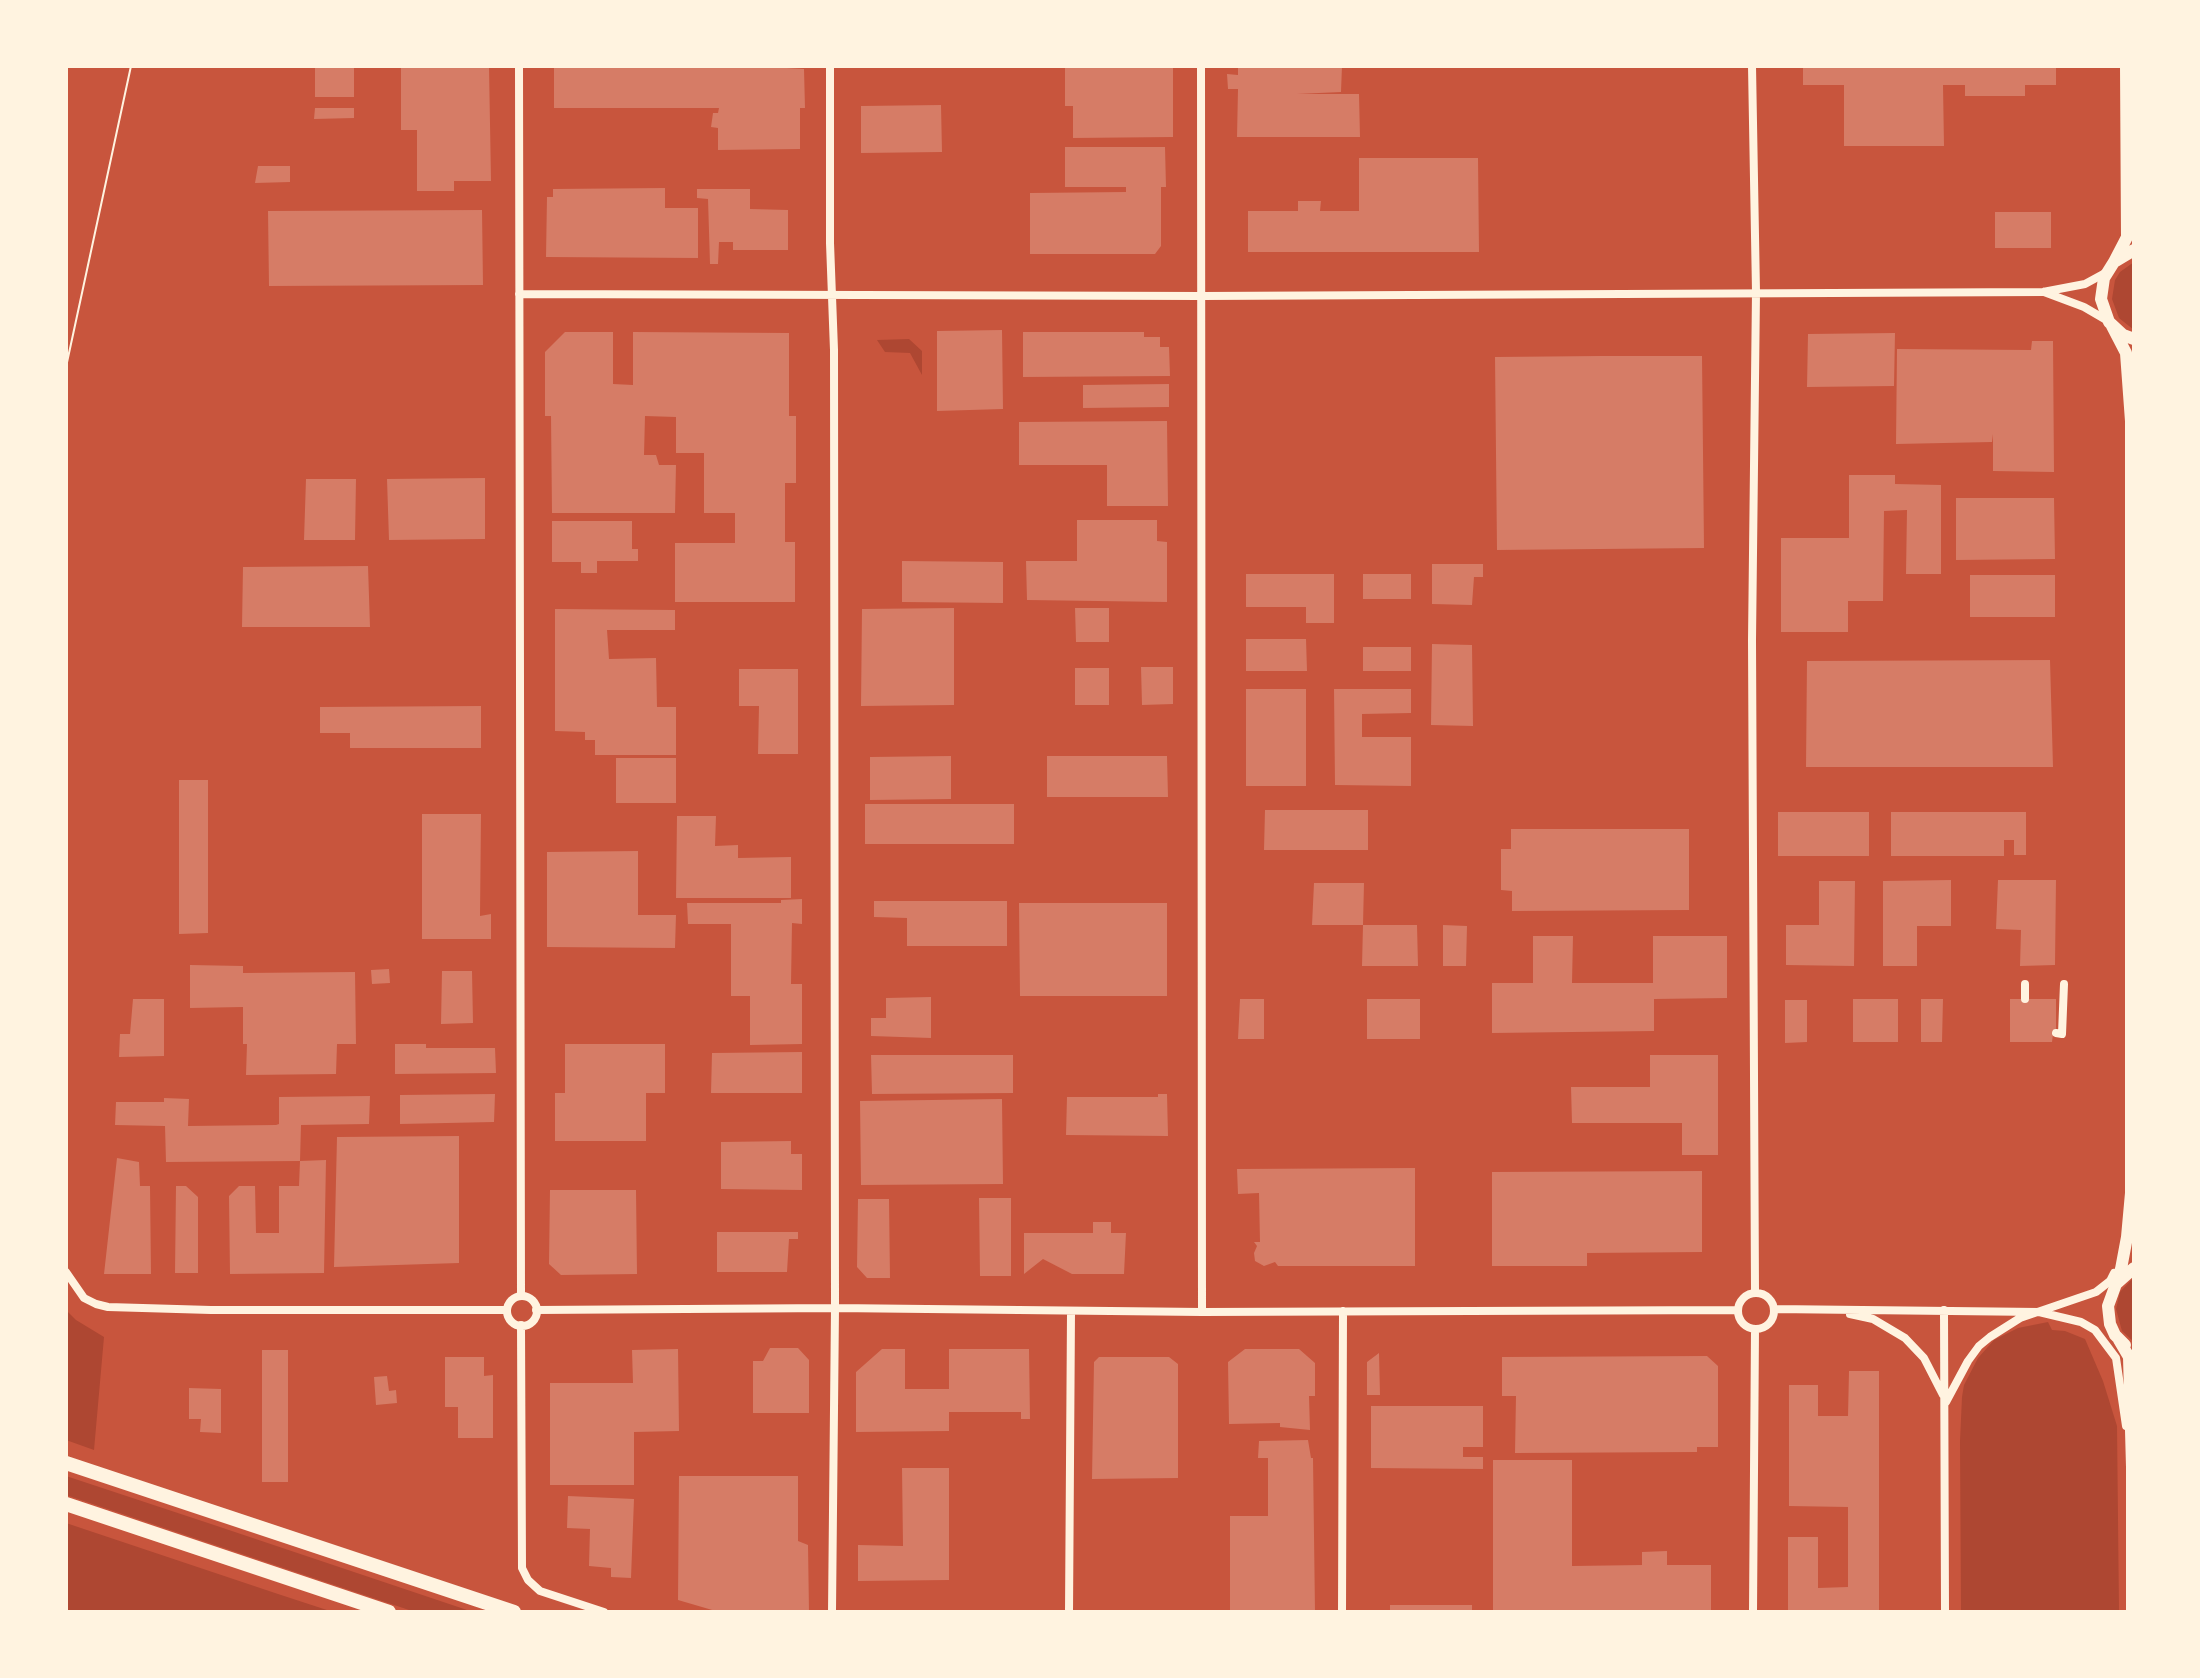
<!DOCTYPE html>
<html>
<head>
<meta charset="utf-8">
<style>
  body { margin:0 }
  #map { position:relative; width:2200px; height:1678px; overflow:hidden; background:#c8553d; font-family:"Alegreya Sans",sans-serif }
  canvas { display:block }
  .frame { position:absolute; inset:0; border:68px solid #fff3e0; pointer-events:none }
</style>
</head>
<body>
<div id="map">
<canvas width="2200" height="1678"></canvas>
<div class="frame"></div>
</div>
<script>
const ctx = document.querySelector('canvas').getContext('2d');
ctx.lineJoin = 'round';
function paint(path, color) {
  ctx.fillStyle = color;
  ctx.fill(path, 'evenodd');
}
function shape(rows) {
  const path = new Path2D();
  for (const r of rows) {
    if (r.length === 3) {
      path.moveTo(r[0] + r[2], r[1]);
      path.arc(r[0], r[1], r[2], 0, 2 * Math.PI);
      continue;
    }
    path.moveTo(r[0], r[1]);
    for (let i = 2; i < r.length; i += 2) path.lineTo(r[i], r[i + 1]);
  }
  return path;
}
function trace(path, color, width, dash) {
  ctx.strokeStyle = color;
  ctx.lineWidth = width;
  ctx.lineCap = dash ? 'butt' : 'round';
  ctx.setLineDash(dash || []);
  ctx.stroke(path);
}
paint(shape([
  [2134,262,2134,330,2119,318,2112,299,2115,280,2120,272],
  [909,339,922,351,922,375,910,353,885,352,877,340],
  [2134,1277,2134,1342,2122,1331,2116,1309,2120,1292],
  [66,1310,76,1320,104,1337,94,1450,66,1440],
  [2048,1322,2052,1330,2065,1331,2085,1339,2103,1381,2117,1426,2119,1612,1961,1612,1960,1441,1962,1397,1964,1385,1978,1358,1994,1340,2018,1328],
  [66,1476,214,1525,473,1612,415,1612,66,1495],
  [66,1523,278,1594,333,1612,66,1612]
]), '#ae4732');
paint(shape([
  [315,66,354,66,354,97,315,97],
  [401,66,489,66,491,181,454,181,454,191,417,191,417,130,401,130],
  [554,66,752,66,804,69,805,108,800,108,800,149,718,150,718,128,711,127,713,113,718,113,719,108,554,108],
  [1065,66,1173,66,1173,137,1073,138,1073,106,1065,106],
  [1238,66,1342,66,1341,92,1297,94,1359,94,1360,137,1237,137,1238,89,1228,89,1227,74,1238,75],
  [1803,66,2056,66,2056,85,2025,85,2025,96,1965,96,1965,85,1943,85,1944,146,1844,146,1844,85,1803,85],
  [941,105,942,152,861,153,861,106],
  [315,108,354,108,354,118,314,119],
  [1065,147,1165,147,1166,187,1161,187,1161,246,1155,254,1030,254,1030,193,1126,192,1126,187,1065,187],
  [1359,158,1478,158,1479,252,1248,252,1248,211,1298,211,1298,201,1321,201,1320,211,1359,211],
  [258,166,290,166,290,182,255,183],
  [665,188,665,208,698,208,698,258,546,257,547,197,553,197,553,189],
  [697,189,750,189,750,209,788,210,788,250,733,250,733,242,719,242,718,264,710,264,708,199,697,198],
  [482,210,483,285,269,286,268,211],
  [1995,212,2051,212,2051,248,1995,248],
  [1002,330,1003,409,937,411,937,331],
  [565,332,613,332,613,384,633,385,633,332,789,333,789,416,796,416,796,483,785,483,785,542,795,542,795,602,675,602,675,543,735,543,735,513,704,513,704,453,676,453,676,417,645,416,644,455,656,455,659,465,676,465,675,513,552,513,551,416,545,416,545,352],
  [1023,332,1144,332,1144,337,1160,337,1160,347,1169,347,1170,376,1023,377],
  [1895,333,1894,386,1807,387,1808,334],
  [2032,341,2053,341,2054,472,1993,471,1993,434,1992,442,1896,444,1897,349,2031,350],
  [1600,356,1702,356,1704,548,1497,550,1495,357],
  [1169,384,1169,407,1083,408,1083,385],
  [1167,421,1168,506,1107,506,1107,465,1019,465,1019,422],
  [1849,475,1895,475,1895,484,1941,485,1941,574,1906,574,1907,510,1884,511,1883,601,1848,601,1848,632,1781,632,1781,538,1849,538],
  [485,478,485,539,389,540,387,479],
  [306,479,356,479,355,540,304,540],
  [1956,498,2054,498,2055,559,1956,560],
  [1077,520,1157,520,1157,541,1167,542,1167,602,1027,600,1026,561,1077,561],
  [552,521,632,521,632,549,638,549,638,561,597,561,597,573,581,573,581,562,552,562],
  [902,561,1003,562,1003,603,902,602],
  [1432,564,1483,564,1483,577,1474,577,1472,605,1432,604],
  [368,566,370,627,242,627,243,567],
  [1246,574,1334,574,1334,623,1306,623,1306,607,1246,607],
  [1363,574,1411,574,1411,599,1363,599],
  [1970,575,2055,575,2055,617,1970,617],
  [954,608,954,705,861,706,862,609],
  [1075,608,1109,608,1109,642,1076,642],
  [555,609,675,610,675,630,607,630,609,659,656,658,657,707,676,707,676,755,595,755,595,740,585,740,585,732,555,731],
  [1246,639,1306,639,1307,671,1246,671],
  [1432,644,1472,645,1473,726,1431,725],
  [1363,647,1411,647,1411,671,1363,671],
  [2050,660,2053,767,1806,767,1807,661],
  [1141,667,1173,667,1173,704,1142,705],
  [1075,668,1109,668,1109,705,1075,705],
  [739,669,798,669,798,754,758,754,759,706,739,706],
  [1246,689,1306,689,1306,786,1246,786],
  [1334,689,1411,689,1411,713,1362,714,1362,737,1411,737,1411,786,1335,785],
  [481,706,481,748,350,748,350,733,320,733,320,707],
  [951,756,951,799,870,800,870,757],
  [1047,756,1167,756,1168,797,1047,797],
  [616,758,676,758,676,803,616,803],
  [179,780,208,780,208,933,179,934],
  [865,804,1014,804,1014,844,865,844],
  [1265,810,1368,810,1368,850,1264,850],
  [1778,812,1869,812,1869,856,1778,856],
  [1891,812,2026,812,2026,855,2014,855,2014,840,2004,840,2004,856,1891,856],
  [422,814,481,814,480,916,491,914,491,939,422,939],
  [677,816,716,816,715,846,738,845,738,858,791,857,791,898,676,898],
  [1511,829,1689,829,1689,910,1512,911,1512,891,1501,890,1501,849,1511,849],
  [638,851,638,915,676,915,675,948,547,947,547,852],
  [1951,880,1951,926,1917,926,1917,966,1883,966,1883,881],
  [1998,880,2056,880,2055,965,2020,966,2021,930,1996,929],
  [1819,881,1855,881,1854,966,1786,965,1786,925,1819,925],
  [1314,883,1364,883,1363,925,1312,925],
  [802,899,802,924,792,923,791,984,802,984,802,1044,750,1045,750,996,731,996,731,924,688,924,687,903,781,903,781,900],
  [874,901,1007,901,1007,946,907,946,907,918,874,917],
  [1019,903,1167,903,1167,996,1020,996],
  [1363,925,1417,925,1418,966,1362,966],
  [1443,925,1467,926,1466,966,1443,966],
  [1533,936,1573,936,1572,983,1653,983,1653,936,1727,936,1727,998,1654,999,1654,1031,1492,1033,1492,983,1533,983],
  [190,965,243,966,243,973,355,972,356,1044,337,1044,336,1074,246,1075,247,1044,243,1044,243,1007,190,1008],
  [389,969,390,983,372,984,371,970],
  [442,971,472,971,473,1023,441,1024],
  [931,997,931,1038,871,1036,871,1018,886,1018,886,998],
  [133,999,164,999,164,1056,119,1057,120,1034,130,1034],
  [1240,999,1264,999,1264,1039,1238,1039],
  [1367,999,1420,999,1420,1039,1367,1039],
  [1853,999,1898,999,1898,1042,1853,1042],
  [1921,999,1943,999,1942,1042,1921,1042],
  [2010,999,2056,999,2056,1034,2053,1034,2052,1042,2010,1042],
  [1785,1000,1807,1000,1807,1042,1785,1043],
  [395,1044,426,1044,426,1048,495,1048,496,1073,395,1074],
  [565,1044,665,1044,665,1093,646,1093,646,1141,555,1141,555,1093,565,1093],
  [802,1052,802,1093,711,1093,712,1053],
  [871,1055,1013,1055,1013,1093,872,1094],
  [1650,1055,1718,1055,1718,1155,1682,1155,1682,1123,1572,1123,1571,1087,1650,1087],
  [495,1094,494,1122,400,1124,400,1095],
  [1158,1094,1167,1094,1168,1136,1066,1135,1067,1097,1158,1097],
  [370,1096,369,1124,301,1125,300,1161,166,1162,165,1126,115,1125,116,1102,164,1102,164,1098,189,1099,188,1126,276,1125,279,1124,279,1097],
  [1002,1099,1003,1184,861,1185,860,1101],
  [459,1136,459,1263,334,1267,337,1137],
  [791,1141,791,1154,802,1154,802,1190,721,1189,721,1142],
  [117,1158,139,1162,140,1186,150,1186,151,1274,104,1274],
  [326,1160,324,1273,230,1274,229,1196,239,1186,255,1186,256,1233,279,1233,279,1186,299,1186,300,1161],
  [1415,1168,1415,1266,1278,1266,1275,1262,1264,1266,1255,1261,1254,1253,1257,1246,1254,1242,1260,1242,1259,1193,1238,1194,1237,1169],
  [1702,1171,1702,1252,1587,1253,1587,1266,1492,1266,1492,1172],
  [176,1186,186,1186,198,1197,198,1273,175,1273],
  [550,1190,636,1190,637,1274,561,1275,549,1264],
  [979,1198,1011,1198,1011,1276,980,1276],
  [858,1199,889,1199,890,1278,867,1278,857,1267],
  [1093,1222,1111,1222,1111,1233,1126,1233,1124,1274,1072,1274,1043,1259,1024,1274,1024,1233,1093,1233],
  [717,1232,798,1232,798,1239,789,1239,787,1272,717,1272],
  [770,1348,798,1348,809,1360,809,1413,753,1413,753,1361,763,1361],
  [678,1349,679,1431,634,1432,634,1485,550,1485,550,1383,633,1383,632,1350],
  [882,1349,905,1349,905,1389,949,1389,949,1349,1029,1349,1030,1419,1021,1419,1021,1412,949,1412,949,1431,856,1432,856,1372],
  [1245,1349,1299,1349,1315,1363,1315,1396,1309,1396,1310,1430,1280,1427,1280,1423,1229,1424,1228,1362],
  [262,1350,288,1350,288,1482,262,1482],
  [1379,1353,1380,1395,1367,1395,1367,1362],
  [1707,1356,1718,1366,1718,1447,1697,1447,1697,1452,1515,1453,1516,1396,1502,1396,1502,1357],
  [445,1357,484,1357,484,1376,493,1375,493,1438,458,1438,458,1407,445,1407],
  [1169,1357,1178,1364,1178,1478,1092,1479,1094,1362,1099,1357],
  [1849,1371,1879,1371,1879,1612,1788,1612,1788,1537,1818,1537,1818,1588,1848,1587,1848,1507,1789,1506,1789,1385,1818,1385,1818,1416,1848,1416],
  [387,1376,389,1391,396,1390,397,1403,376,1405,374,1377],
  [189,1388,221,1389,221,1433,200,1432,201,1419,189,1419],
  [1371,1406,1483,1406,1483,1447,1463,1447,1463,1457,1483,1457,1483,1469,1371,1468],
  [1308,1440,1311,1458,1313,1458,1315,1612,1230,1612,1230,1516,1268,1516,1268,1458,1258,1458,1259,1441],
  [1493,1460,1572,1460,1572,1566,1642,1565,1642,1552,1667,1551,1667,1565,1711,1565,1711,1612,1493,1612],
  [902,1468,949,1468,949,1580,858,1581,858,1545,903,1546],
  [679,1476,798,1476,798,1541,808,1545,809,1612,719,1612,678,1600],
  [568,1496,634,1499,631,1578,611,1577,611,1568,589,1566,590,1529,567,1528],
  [1390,1605,1472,1605,1472,1612,1390,1612]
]), '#d67c66');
trace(shape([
  [66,367,131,66]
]), '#fff3e0', 2);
trace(shape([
  [519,66,521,1296],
  [830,66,830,243,834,350,835,1308,832,1612],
  [1201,66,1202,1312],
  [1752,66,1756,292,1752,640,1755,1292],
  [2044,292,2084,307,2108,321],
  [519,294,1202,296,2043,292,2085,284,2107,272],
  [2025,984,2025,999],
  [2056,1033,2062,1034,2064,984],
  [66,1272,84,1298,96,1304,108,1307,211,1310,507,1310],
  [1756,1311,18],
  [522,1311,15],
  [1774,1309,2039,1312,2081,1322,2095,1330,2116,1358,2126,1426],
  [536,1310,835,1308,1202,1312,1738,1310],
  [1944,1310,1945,1612],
  [1850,1314,1873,1319,1905,1338,1924,1358,1943,1395],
  [521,1325,522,1568,528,1580,540,1591,604,1612],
  [1946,1402,1968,1361,1979,1346,1990,1337,2020,1318,2096,1292,2110,1281,2114,1273],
  [1069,1612,1071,1312],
  [1342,1612,1343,1311],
  [1753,1612,1755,1329]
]), '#fff3e0', 8);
trace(shape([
  [2134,250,2114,262,2104,278,2101,299,2109,322,2123,335,2134,339],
  [2114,262,2127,237,2126,66],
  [2112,326,2126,353,2131,421,2131,1193,2127,1237,2121,1269,2116,1284],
  [2119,1340,2129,1357,2132,1467,2132,1612],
  [2125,1345,2115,1335,2110,1324,2108,1306,2116,1284,2134,1268]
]), '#fff3e0', 12);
trace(shape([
  [66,1463,514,1612],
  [66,1504,389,1612]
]), '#fff3e0', 14);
</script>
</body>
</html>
